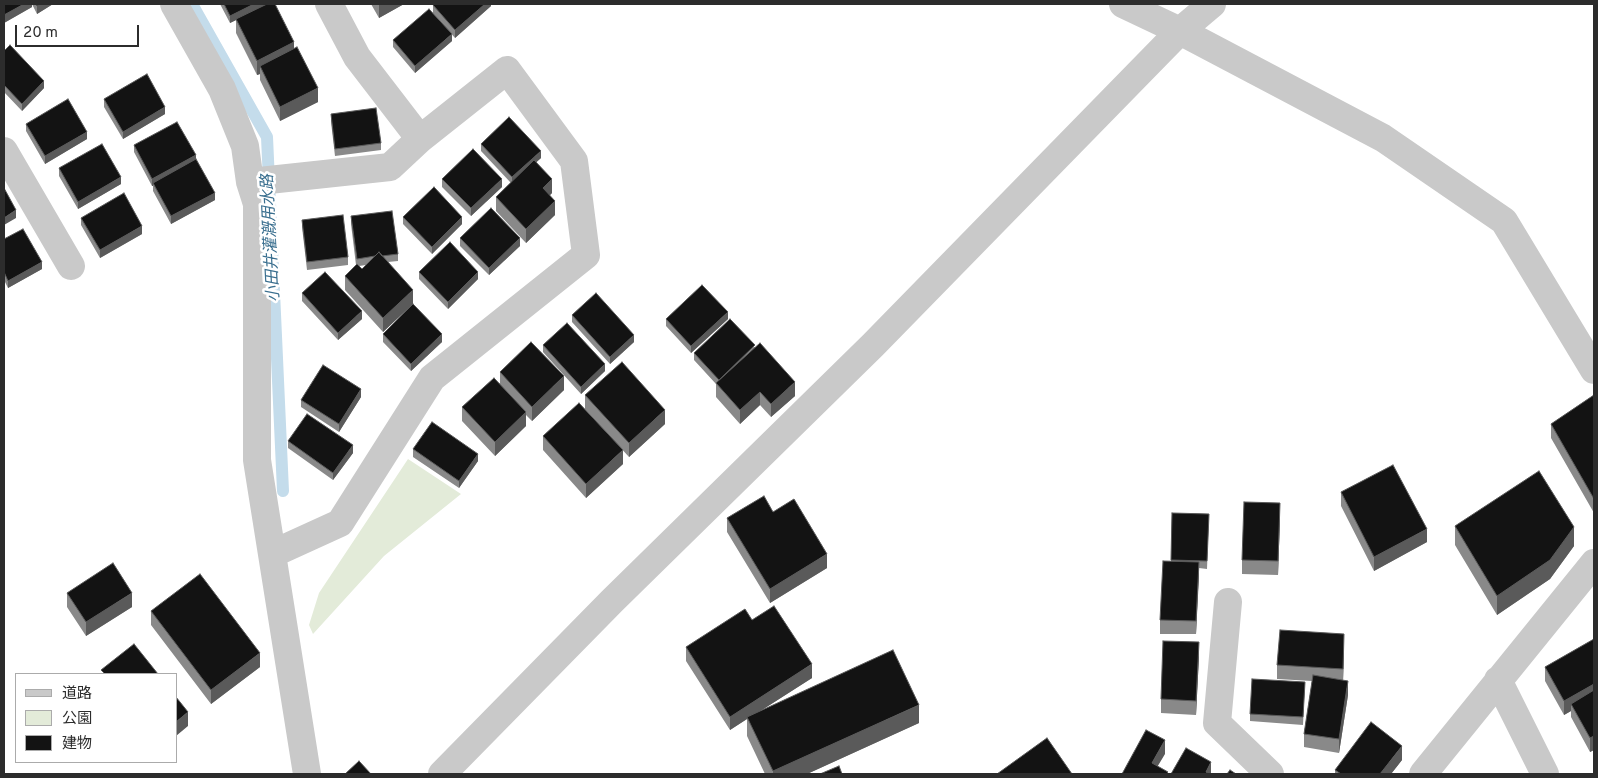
<!DOCTYPE html>
<html>
<head>
<meta charset="utf-8">
<style>
  body { margin:0 }
  #map { position:relative; width:1598px; height:778px; overflow:hidden; background:#fff; font-family:Overpass,"Noto Sans JP",sans-serif }
  canvas { display:block }
  .frame { position:absolute; inset:0; border:5px solid #2c2c2c; pointer-events:none }
  .legend { position:absolute; left:15px; top:673px; width:162px; height:90px; box-sizing:border-box; background:#fff; border:1px solid #ababab; margin:0; padding:6px 9px; list-style:none; font-size:15px; color:#2c2c2c }
  .legend li { display:flex; align-items:center; gap:10px; height:25px }
  .legend b { width:25px; border:1px solid #ababab }
  .scale { position:absolute; left:15px; top:25px; width:124px; height:22px; box-sizing:border-box; border:2px solid #2c2c2c; border-top:0; padding-left:6px; font-size:15px; line-height:18px; white-space:nowrap; color:#2c2c2c; -webkit-text-stroke:4px #fff; paint-order:stroke }
</style>
</head>
<body>
<div id="map">
<canvas width="1598" height="778"></canvas>
<div class="frame"></div>
<ul class="legend">
<li><b style="height:6px;background:#c9c9c9"></b>道路</li>
<li><b style="height:14px;background:#e3ebd9"></b>公園</li>
<li><b style="height:14px;background:#131313"></b>建物</li>
</ul>
<div class="scale">20 m</div>
</div>
<script>
const ctx = document.querySelector('canvas').getContext('2d');
ctx.lineJoin = 'round';
function paint(path, color) {
  ctx.fillStyle = color;
  ctx.fill(path, 'evenodd');
}
function shape(rows) {
  const path = new Path2D();
  for (const r of rows) {
    path.moveTo(r[0], r[1]);
    for (let i = 2; i < r.length; i += 2) path.lineTo(r[i], r[i + 1]);
  }
  return path;
}
function trace(path, color, width, dash) {
  ctx.strokeStyle = color;
  ctx.lineWidth = width;
  ctx.lineCap = dash ? 'butt' : 'round';
  ctx.setLineDash(dash || []);
  ctx.stroke(path);
}
function write(font, color, halo, rows, align = 'center') {
  ctx.font = font + ' Overpass,"Noto Sans JP",sans-serif';
  ctx.lineWidth = 5;
  ctx.setLineDash([]);
  ctx.textBaseline = 'middle';
  ctx.strokeStyle = halo;
  ctx.fillStyle = color;
  for (const [text, x, y, turn = 0] of rows) {
    ctx.save();
    ctx.translate(x, y);
    ctx.rotate((+turn || 0) * Math.PI / 180);
    ctx.textAlign = isNaN(turn) ? turn : align;
    if (halo) ctx.strokeText(text, 0, 0);
    ctx.fillText(text, 0, 0);
    ctx.restore();
  }
}
paint(shape([
  [408,459,461,494,384,556,313,634,309,625,319,593]
]), '#e3ebd9');
trace(shape([
  [192,4,267,137,283,491]
]), '#c4dceb', 12);
trace(shape([
  [174,4,222,89,245,146,250,182,257,204,257,460,307,774],
  [329,4,357,57,420,139],
  [1123,4,1180,31,1383,138,1504,221,1594,370],
  [4,151,71,266],
  [250,182,390,167,420,139,507,70,574,161,586,255,432,378,340,523,272,554],
  [1228,602,1217,723,1270,774],
  [1498,680,1545,774],
  [442,774,612,601,873,345,1180,31,1212,4],
  [1423,774,1594,563]
]), '#c9c9c9', 28);
paint(shape([
  [4,4,53,4,37,14,32,4,32,7,4,23],
  [220,4,275,4,318,102,280,121,260,80,260,74,257,75,236,33,236,20,230,23],
  [371,4,404,4,379,18],
  [491,4,491,6,455,38,433,13,433,5],
  [393,40,452,41,415,73,393,47],
  [4,51,44,88,22,111,4,92],
  [104,99,165,114,123,139,104,107],
  [331,114,381,143,381,150,335,156,331,122],
  [26,124,87,139,45,164,26,131],
  [481,144,541,158,536,162,552,193,550,195,555,215,526,243,496,211,496,197,511,183,481,151],
  [134,145,196,160,215,200,171,224,153,191,153,186,152,186,134,152],
  [59,168,121,184,78,209,59,176],
  [442,179,502,187,471,216,442,187],
  [351,216,398,254,398,261,388,262,413,304,383,332,345,290,345,276,356,265,351,224],
  [366,265,362,269,359,266],
  [403,217,462,224,432,254,403,224],
  [81,218,142,234,100,258,81,225],
  [302,220,348,257,348,265,307,270,302,227],
  [460,238,520,246,489,275,460,246],
  [4,239,42,269,8,288,4,280],
  [419,272,478,279,448,309,419,279],
  [302,293,362,319,338,340,302,301],
  [572,315,634,342,610,364,572,322],
  [666,319,728,319,691,353,666,326],
  [383,334,442,342,411,371,383,342],
  [543,345,605,371,581,394,543,352],
  [755,347,795,396,771,417,760,405,740,424,716,397,716,384,694,360,694,353],
  [500,372,564,390,532,421,526,415,526,426,495,456,462,421,462,407,500,383],
  [585,395,665,424,629,457,585,409],
  [1594,395,1594,513,1551,438,1551,424],
  [361,397,339,432,301,407,301,400],
  [543,436,623,464,586,498,543,450],
  [288,441,353,453,333,480,288,448],
  [413,449,478,461,459,488,413,457],
  [1341,492,1427,542,1374,571,1341,506],
  [773,512,827,568,770,603,727,532,727,518],
  [1172,513,1209,514,1207,569,1199,568,1196,634,1160,634,1160,620,1171,561],
  [1280,517,1278,575,1242,574,1242,560],
  [1455,526,1574,546,1550,579,1497,615,1455,545],
  [67,593,132,607,86,636,67,607],
  [151,611,260,667,211,704,151,625],
  [752,620,812,678,760,711,919,723,807,774,765,774,747,736,747,719,730,730,686,661,686,647],
  [1594,639,1594,750,1590,752,1571,717,1571,711,1564,715,1545,681,1545,667],
  [1344,648,1343,680,1348,695,1339,753,1304,747,1304,734,1312,681,1277,679,1277,665],
  [1199,656,1196,715,1161,713,1161,699],
  [1305,682,1303,725,1250,721,1250,714],
  [1402,760,1391,774,1335,774,1335,770]
]), '#898989');
paint(shape([
  [24,4,32,4,32,7,4,23,4,15],
  [41,4,53,4,37,14,37,6],
  [254,4,269,4,230,23,230,16],
  [379,4,404,4,379,18],
  [485,4,491,4,491,6,455,38,455,30],
  [452,34,452,41,415,73,415,66],
  [294,42,294,56,260,66,260,74,257,75,257,61],
  [44,81,44,88,22,111,22,104],
  [318,88,318,102,280,121,280,107],
  [165,107,165,114,123,139,123,132],
  [87,132,87,139,45,164,45,156],
  [541,151,541,158,512,185,512,177],
  [196,155,196,162,153,183,153,186,152,186,152,179],
  [121,177,121,184,78,209,78,202],
  [502,179,502,187,471,216,471,208],
  [552,179,552,193,543,202,543,188],
  [215,193,215,200,171,224,171,216],
  [555,201,555,215,526,243,526,229],
  [16,210,16,218,4,225,4,218],
  [462,217,462,224,432,254,432,247],
  [142,226,142,234,100,258,100,250],
  [520,238,520,246,489,275,489,268],
  [42,262,42,269,8,288,8,281],
  [478,272,478,279,448,309,448,302],
  [413,290,413,304,383,332,383,318],
  [362,311,362,319,338,340,338,333],
  [728,312,728,319,691,353,691,346],
  [442,334,442,342,411,371,411,364],
  [634,335,634,342,610,364,610,357],
  [605,364,605,371,581,394,581,387],
  [564,376,564,390,532,421,532,407],
  [795,382,795,396,771,417,771,404],
  [361,389,361,397,339,432,339,424],
  [760,392,760,405,740,424,740,410],
  [665,410,665,424,629,457,629,443],
  [526,412,526,426,495,456,495,442],
  [353,445,353,453,333,480,333,473],
  [623,450,623,464,586,498,586,484],
  [478,454,478,461,459,488,459,481],
  [1280,503,1280,517,1278,575,1278,561],
  [1574,527,1574,546,1550,579,1497,615,1497,596],
  [1427,529,1427,542,1374,571,1374,557],
  [827,554,827,568,770,603,770,589],
  [1199,562,1199,576,1196,634,1196,621],
  [132,593,132,607,86,636,86,622],
  [1344,634,1344,648,1343,683,1343,669],
  [1199,642,1199,656,1196,715,1196,701],
  [260,653,260,667,211,704,211,690],
  [812,664,812,678,748,719,747,717,747,719,730,730,730,717],
  [1348,681,1348,695,1339,753,1339,739],
  [1594,684,1594,698,1571,704,1571,711,1564,715,1564,701],
  [919,705,919,723,807,774,773,774,773,771],
  [188,712,188,726,176,736,176,722],
  [1594,736,1594,750,1590,752,1590,738],
  [1165,740,1165,754,1153,774,1152,763],
  [1402,746,1402,760,1391,774,1380,774],
  [1211,762,1211,774,1206,774,1206,772]
]), '#5a5a5a');
const building = shape([
  [4,4,24,4,4,15,4,4],
  [35,4,41,4,37,6,35,4],
  [224,4,254,4,230,16,224,4],
  [267,4,275,4,294,42,257,61,236,19,267,4],
  [435,4,485,4,455,30,433,5,435,4],
  [429,9,452,34,415,66,393,40,429,9],
  [10,45,44,81,22,104,4,85,4,51,10,45],
  [297,47,318,88,280,107,260,66,297,47],
  [147,74,165,107,123,132,104,99,147,74],
  [68,99,87,132,45,156,26,124,68,99],
  [376,108,381,143,335,149,331,114,376,108],
  [509,117,541,151,512,177,481,144,509,117],
  [177,122,196,155,152,179,134,145,177,122],
  [102,144,121,177,78,202,59,168,102,144],
  [473,149,502,179,471,208,442,179,473,149],
  [196,159,215,193,171,216,153,183,196,159],
  [534,160,552,179,543,188,555,201,526,229,496,197,534,160],
  [434,187,462,217,432,247,403,217,434,187],
  [4,188,16,210,4,218,4,188],
  [124,193,142,226,100,250,81,218,124,193],
  [491,208,520,238,489,268,460,238,491,208],
  [392,211,398,254,382,256,379,252,375,256,357,259,351,216,392,211],
  [343,215,348,257,307,262,302,220,343,215],
  [23,229,42,262,8,281,4,272,4,239,23,229],
  [450,242,478,272,448,302,419,272,450,242],
  [379,252,413,290,383,318,345,276,357,264,362,269,379,252],
  [325,272,362,311,338,333,302,293,325,272],
  [702,285,728,312,691,346,666,319,702,285],
  [596,293,634,335,610,357,572,315,596,293],
  [413,304,442,334,411,364,383,334,413,304],
  [730,319,755,345,719,380,694,353,730,319],
  [567,323,605,364,581,387,543,345,567,323],
  [531,342,564,376,532,407,500,372,531,342],
  [760,343,795,382,771,404,760,392,740,410,716,383,760,343],
  [622,362,665,410,629,443,585,395,622,362],
  [323,365,361,389,339,424,301,400,323,365],
  [494,378,526,412,495,442,462,407,494,378],
  [1594,395,1594,499,1551,424,1594,395],
  [579,403,623,450,586,484,543,436,579,403],
  [307,414,353,445,333,473,288,441,307,414],
  [432,422,478,454,459,481,413,449,432,422],
  [1393,465,1427,529,1374,557,1341,492,1393,465],
  [1539,471,1574,527,1550,560,1497,596,1455,526,1539,471],
  [764,496,773,512,794,499,827,554,770,589,727,518,764,496],
  [1244,502,1280,503,1278,561,1242,560,1244,502],
  [1172,513,1209,514,1207,561,1171,560,1172,513],
  [1163,561,1199,562,1196,621,1160,620,1163,561],
  [113,563,132,593,86,622,67,593,113,563],
  [200,574,260,653,211,690,151,611,200,574],
  [774,606,812,664,730,717,686,647,745,609,752,620,774,606],
  [1280,630,1344,634,1343,669,1277,665,1280,630],
  [1594,639,1594,684,1564,701,1545,667,1594,639],
  [1163,641,1199,642,1196,701,1161,699,1163,641],
  [134,644,158,674,105,674,101,670,134,644],
  [893,650,919,705,773,771,747,717,893,650],
  [1313,675,1348,681,1339,739,1304,734,1313,675],
  [1252,679,1305,682,1303,717,1250,714,1252,679],
  [1594,690,1594,736,1590,738,1571,704,1594,690],
  [176,697,188,712,176,722,176,697],
  [1371,722,1402,746,1380,774,1341,774,1335,770,1371,722],
  [1146,730,1165,740,1152,763,1168,772,1166,774,1122,774,1146,730],
  [1047,738,1072,774,997,774,1047,738],
  [1186,748,1211,762,1206,772,1209,774,1171,774,1186,748],
  [359,761,371,774,345,774,359,761],
  [839,766,842,774,820,774,839,766],
  [1230,770,1236,774,1227,774,1230,770]
]);
paint(building, '#131313');
trace(building, '#5a5a5a', 1);
write('italic 16px', '#3a6f8f', '#fff', [
  ["小田井灌漑用水路",272,238,-93]
]);
</script>
</body>
</html>
